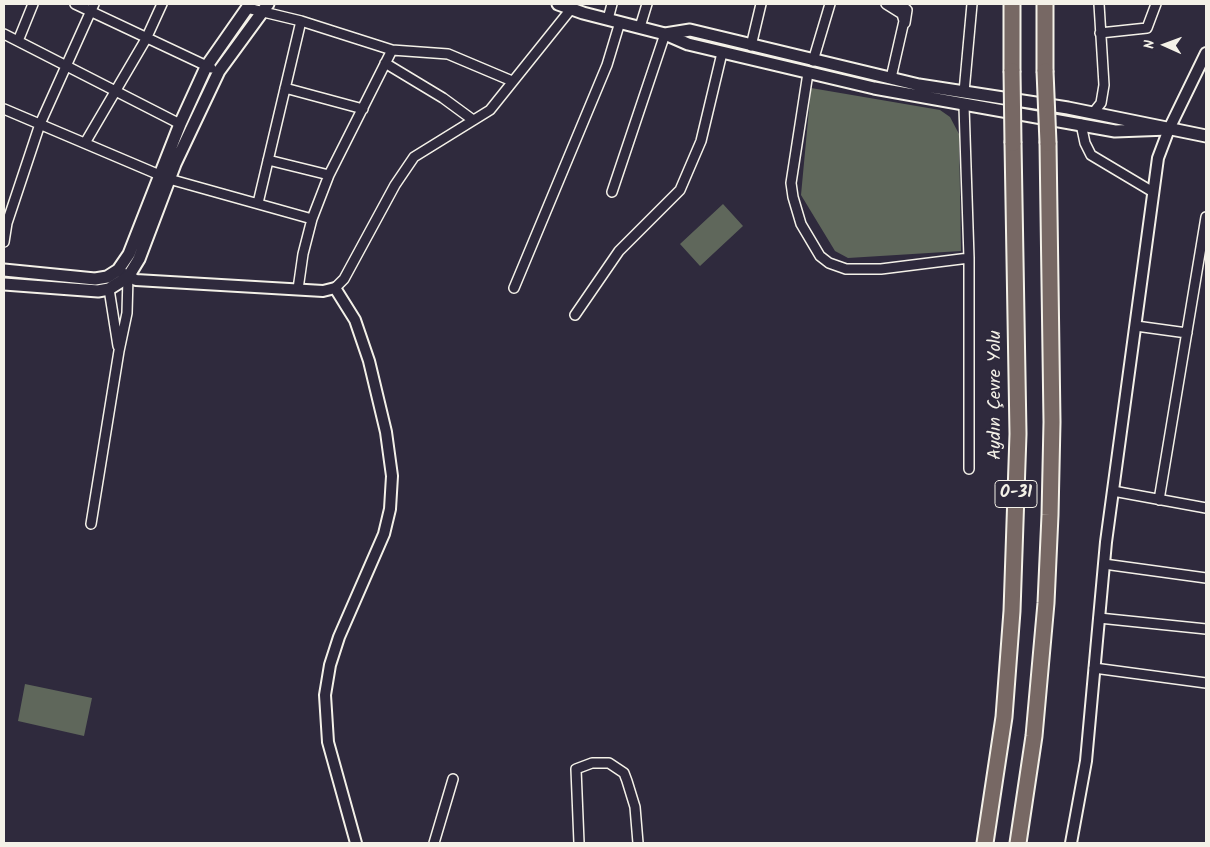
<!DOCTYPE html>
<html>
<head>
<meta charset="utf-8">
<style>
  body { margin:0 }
  #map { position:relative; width:1210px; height:847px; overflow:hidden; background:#2f2a3d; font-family:Kalam,sans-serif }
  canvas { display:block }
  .frame { position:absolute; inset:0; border:5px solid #f4f1e8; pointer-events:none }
  .north { position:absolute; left:1140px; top:20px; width:50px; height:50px; -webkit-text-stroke:4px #2f2a3d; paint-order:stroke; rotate:272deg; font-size:14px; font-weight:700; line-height:20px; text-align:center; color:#f4f1e8 }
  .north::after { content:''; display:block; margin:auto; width:18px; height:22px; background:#f4f1e8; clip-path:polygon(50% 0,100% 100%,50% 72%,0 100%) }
</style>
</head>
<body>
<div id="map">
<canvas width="1210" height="847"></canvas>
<div class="frame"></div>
<div class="north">N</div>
</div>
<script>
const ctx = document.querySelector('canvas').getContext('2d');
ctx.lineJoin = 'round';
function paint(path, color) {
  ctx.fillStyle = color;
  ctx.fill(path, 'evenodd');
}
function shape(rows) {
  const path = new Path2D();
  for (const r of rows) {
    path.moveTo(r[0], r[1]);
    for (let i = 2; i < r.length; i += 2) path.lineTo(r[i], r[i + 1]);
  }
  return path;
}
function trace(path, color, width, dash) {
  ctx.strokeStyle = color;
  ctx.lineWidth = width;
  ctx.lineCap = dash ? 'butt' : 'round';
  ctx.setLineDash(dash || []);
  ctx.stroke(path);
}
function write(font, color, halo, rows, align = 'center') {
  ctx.font = font + ' Kalam,sans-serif';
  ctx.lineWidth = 4;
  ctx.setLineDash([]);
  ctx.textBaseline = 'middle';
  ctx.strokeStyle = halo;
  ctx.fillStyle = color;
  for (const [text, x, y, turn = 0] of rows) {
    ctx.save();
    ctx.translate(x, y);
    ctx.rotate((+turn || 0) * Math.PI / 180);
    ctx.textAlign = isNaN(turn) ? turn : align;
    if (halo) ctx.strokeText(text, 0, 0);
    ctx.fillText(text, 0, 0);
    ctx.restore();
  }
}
paint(shape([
  [811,88,940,110,950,117,959,134,961,251,848,258,835,251,801,195],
  [723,204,743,226,700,266,680,244],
  [25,684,92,698,84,736,18,721]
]), '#5f675b');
const minor = shape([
  [75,4,211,68],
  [886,4,902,14,904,21,891,78],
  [900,4,907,10,905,23],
  [247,8,301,21,392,50,448,54,512,81],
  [608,19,612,4],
  [640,27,647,4],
  [1100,33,1147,28,1156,4],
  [4,34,180,124],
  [18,41,33,4],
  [751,46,761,4],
  [813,61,830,4],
  [385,63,443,98,473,120],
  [808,73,791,183,793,197,801,224,820,256,829,263,846,269,881,269,969,258],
  [285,88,363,109],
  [964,92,972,4],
  [964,106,969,258,969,469],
  [4,109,169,179,312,219],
  [1093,113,1101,103,1104,85,1099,4],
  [1081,124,1085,143,1091,155,1153,192],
  [85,143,146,39,162,4],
  [268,160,329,175],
  [612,192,665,34],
  [258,203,301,21],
  [4,222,7,223,40,124,94,4],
  [4,242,7,223],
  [335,288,344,279,395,185,414,157,490,110,571,9],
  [514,288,607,65,620,22],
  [109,289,118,346],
  [298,289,303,254,312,219,329,175,392,50],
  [575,315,619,251,680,190,701,141,722,53],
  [1136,326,1187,333],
  [1113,491,1206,508],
  [1159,500,1206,217],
  [91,524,119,351,127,313,128,277],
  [1104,564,1206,578],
  [1099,618,1206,629],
  [1094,668,1206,683],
  [434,843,453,779],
  [579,843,576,769,592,763,609,763,624,773,627,781,635,807,638,843]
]);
const tertiary = shape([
  [122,273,136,280,323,291,335,288,355,320,369,361,386,432,392,476,390,509,384,534,339,637,330,665,325,695,328,742,356,843],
  [1071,843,1086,761,1106,542,1158,158,1169,129,1206,53]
]);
const secondary = shape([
  [558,4,583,13,665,34,688,44,874,88,1115,131,1169,129],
  [665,34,690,30,919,85,1068,108,1206,136],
  [4,270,95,279,107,277,118,270,129,254,180,124,206,67,250,4],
  [4,284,98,291,109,289,128,277,139,259,175,164,219,71,268,4]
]);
const motorway = shape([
  [1045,4,1045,71],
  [1012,71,1012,4],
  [985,843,1004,717,1012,611,1018,434,1013,143],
  [1018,843,1034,736,1046,603,1050,515,1052,422,1048,143]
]);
trace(minor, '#f4f1e8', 12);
trace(tertiary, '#f4f1e8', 14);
trace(secondary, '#f4f1e8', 15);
trace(motorway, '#f4f1e8', 19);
trace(minor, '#2f2a3d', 9);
trace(tertiary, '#2f2a3d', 10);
trace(secondary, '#2f2a3d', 11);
trace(motorway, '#776864', 15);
const motorwayBridge = shape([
  [1012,71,1013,143],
  [1045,71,1048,143]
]);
trace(motorwayBridge, '#f4f1e8', 19, []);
trace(motorwayBridge, '#776864', 15);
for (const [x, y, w] of [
  [1016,494,42]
]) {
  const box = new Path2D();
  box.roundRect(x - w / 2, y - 13.5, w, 27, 4);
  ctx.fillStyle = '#2f2a3d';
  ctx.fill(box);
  trace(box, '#f4f1e8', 1);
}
write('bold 16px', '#f4f1e8', null, [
  ["O-31",1016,494]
]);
write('18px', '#f4f1e8', '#2f2a3d', [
  ["Aydın Çevre Yolu",997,395,-90]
]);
</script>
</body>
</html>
